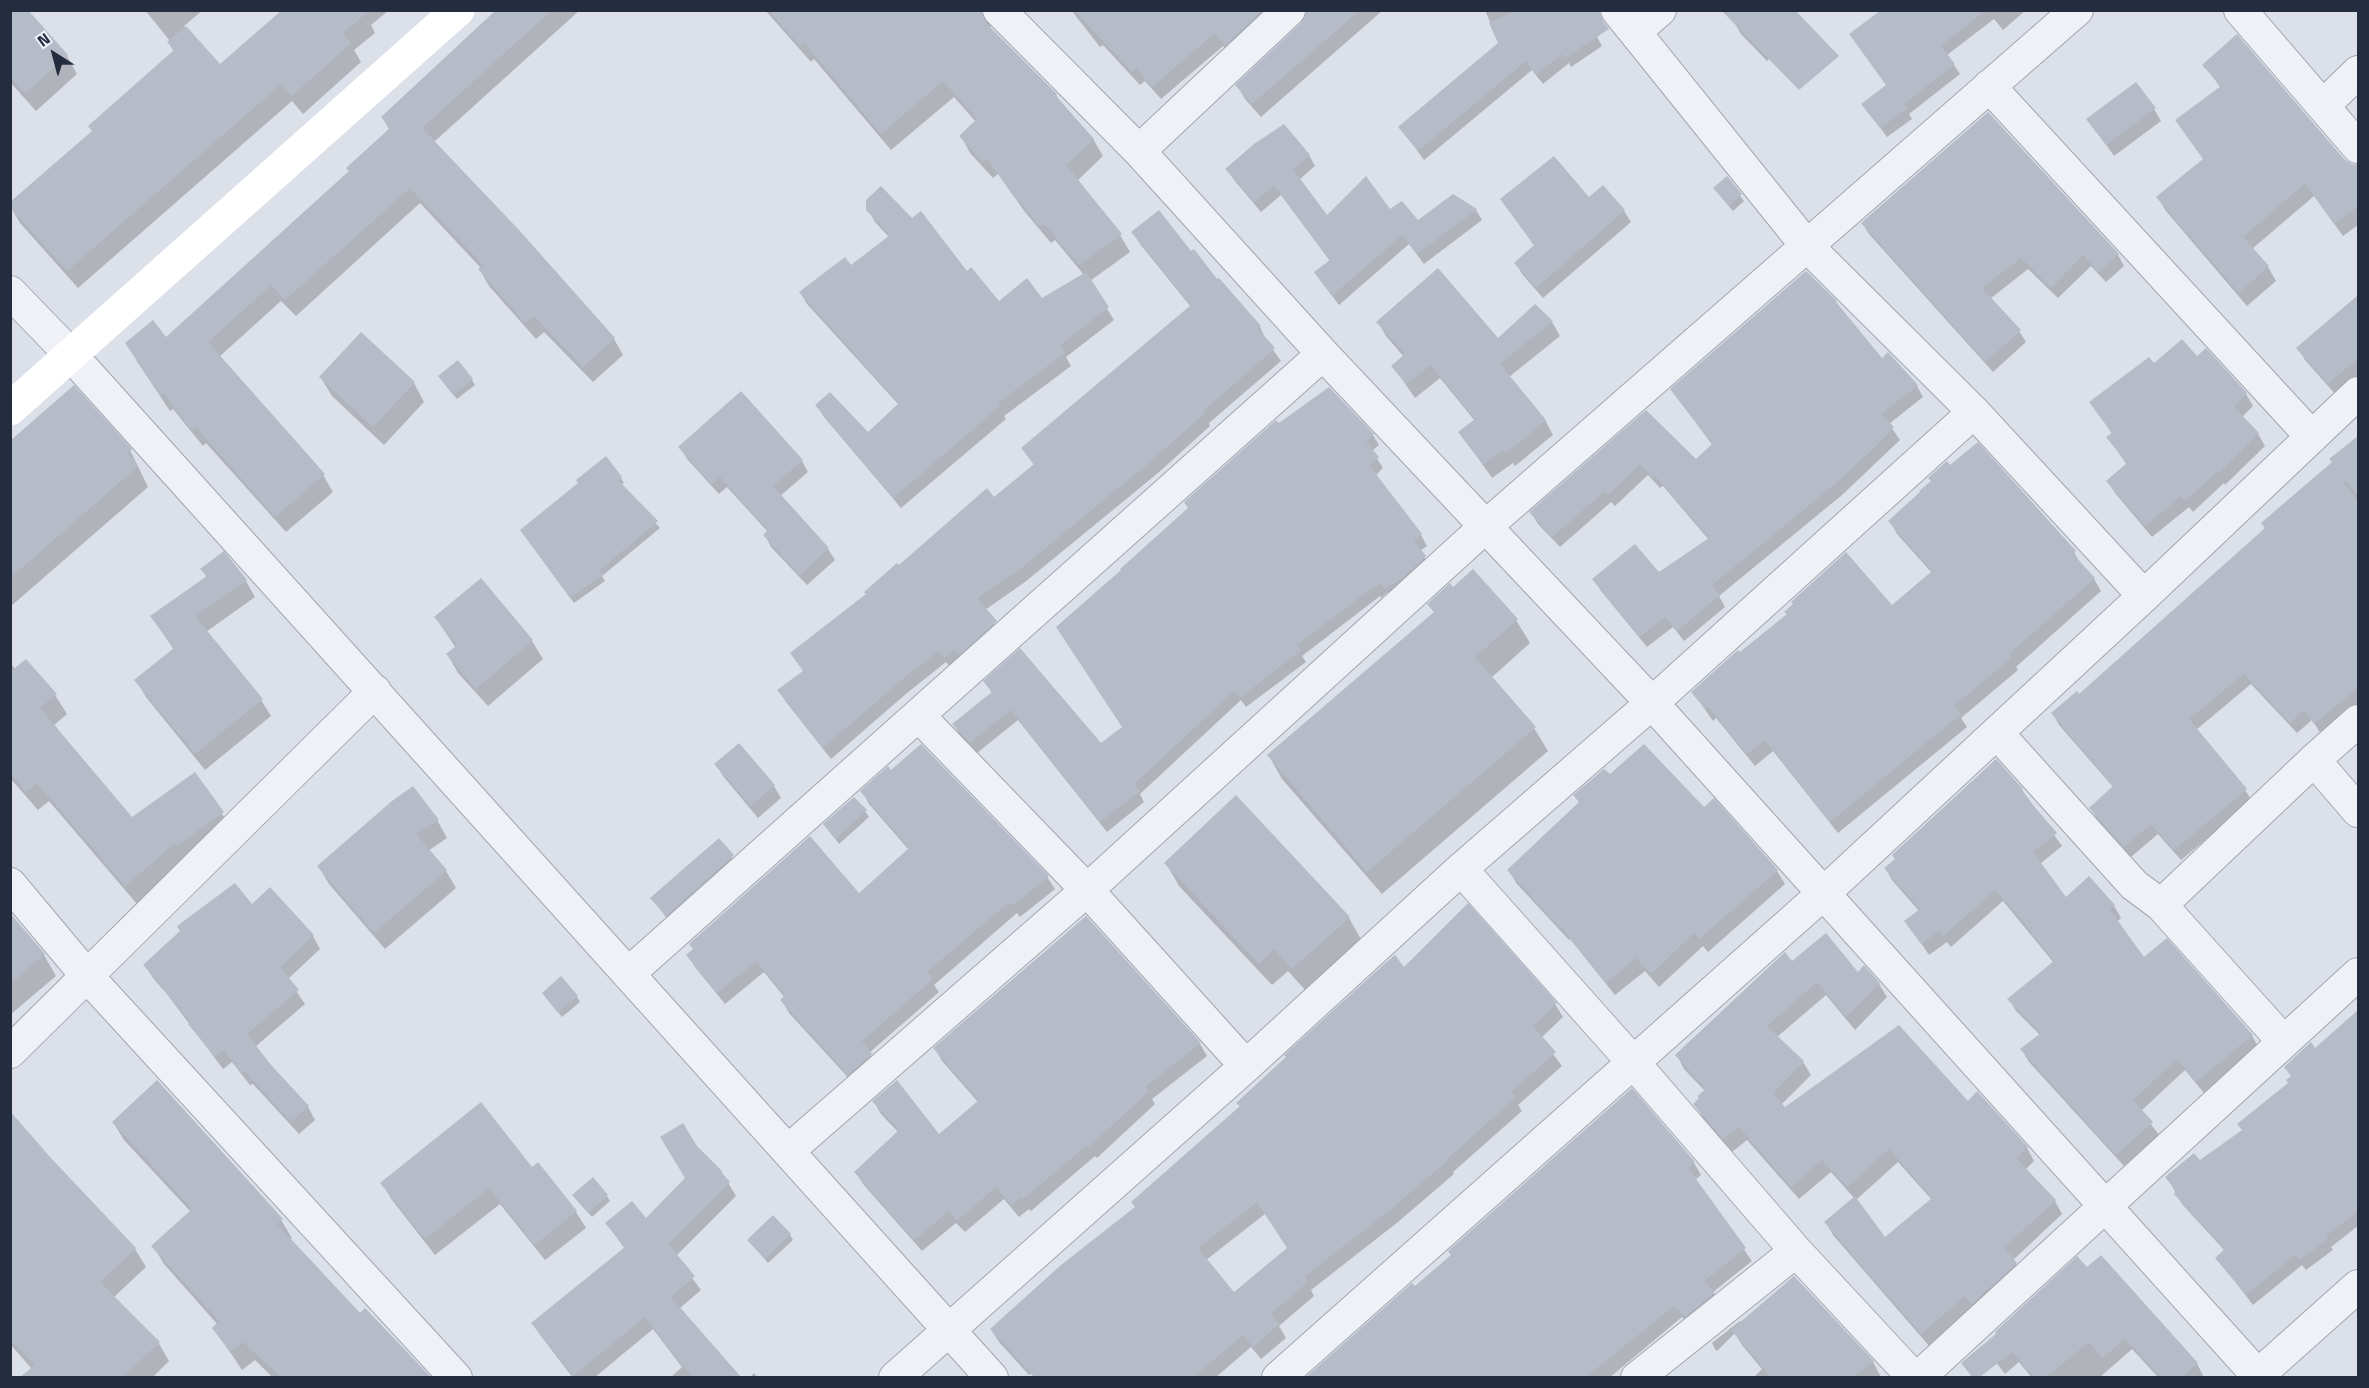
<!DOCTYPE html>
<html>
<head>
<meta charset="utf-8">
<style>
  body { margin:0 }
  #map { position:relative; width:2369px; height:1388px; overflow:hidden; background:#dce0e8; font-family:"Titillium Web",sans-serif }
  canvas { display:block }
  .frame { position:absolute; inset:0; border:12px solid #242c40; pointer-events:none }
  .north { position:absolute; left:24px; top:24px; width:60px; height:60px; -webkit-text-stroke:4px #eceff6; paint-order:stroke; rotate:324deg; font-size:16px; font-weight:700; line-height:24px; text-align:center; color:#242c40 }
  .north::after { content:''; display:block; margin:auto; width:21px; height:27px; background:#242c40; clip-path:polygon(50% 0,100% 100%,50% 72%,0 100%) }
</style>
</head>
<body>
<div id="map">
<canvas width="2369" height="1388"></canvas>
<div class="frame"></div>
<div class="north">N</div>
</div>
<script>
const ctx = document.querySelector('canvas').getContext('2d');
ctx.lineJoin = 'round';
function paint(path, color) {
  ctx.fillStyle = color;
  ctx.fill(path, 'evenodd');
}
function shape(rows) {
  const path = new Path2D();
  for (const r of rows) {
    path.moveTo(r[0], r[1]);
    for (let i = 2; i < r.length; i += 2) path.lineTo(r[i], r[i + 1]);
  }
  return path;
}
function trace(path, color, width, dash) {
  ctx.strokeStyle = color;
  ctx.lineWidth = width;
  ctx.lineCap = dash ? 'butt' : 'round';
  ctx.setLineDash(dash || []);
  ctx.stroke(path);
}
paint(shape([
  [10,10,67,56,77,74,36,111,10,82],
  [145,10,203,10,184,26,219,66,284,10,389,10,371,25,375,33,354,50,361,62,303,114,292,101,78,288,20,223,10,206,93,132,174,52,169,43,170,41],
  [499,10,580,10,434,142,614,339,623,355,593,382,544,332,536,339,489,286,480,270,481,268,420,203,296,316,281,301,219,357,323,475,333,492,286,532,206,443,203,446,173,409,170,411,136,360,166,339,350,172,390,131,383,118],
  [765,10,983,10,991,23,990,29,1056,95,1061,104,1093,139,1103,156,1077,181,1120,235,1130,252,1090,281,1114,320,1066,357,1071,366,1004,416,1006,419,901,508,824,417,817,405,868,434,899,405,807,304,800,292,851,267,889,237,875,222,868,209,966,273,999,303,1042,300,1084,275,1055,240,1051,243,1025,212,998,174,993,178,970,153,961,136,976,122,954,97,891,150,814,59,811,62],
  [1071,10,1284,10,1233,58,1223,46,1161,99,1145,81,1140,85,1103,45,1100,47],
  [1308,10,1383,10,1261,117,1245,99,1237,85,1303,24],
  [1485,10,1582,10,1602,46,1571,67,1569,63,1543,84,1532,70,1424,160,1400,127,1499,43],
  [1884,10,2026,10,2003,30,1994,19,1947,55,1960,74,1909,114,1912,119,1887,137,1863,104,1887,86,1851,34],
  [1734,22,1805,28,1767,61,1741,34],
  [2204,65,2351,165,2358,166,2358,225,2343,236,2314,196,2252,249,2268,267,2276,281,2247,306,2166,211,2158,198,2204,160,2177,120,2221,88],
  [2154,109,2161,121,2114,156,2088,119],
  [1309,155,1315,166,1299,180,1327,217,1389,211,1418,222,1476,210,1482,220,1424,264,1409,244,1339,305,1315,273,1330,261,1281,195,1261,212,1234,180,1227,169],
  [1727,178,1744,201,1733,211,1718,193],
  [1502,199,1589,199,1624,211,1631,222,1543,298,1522,274,1516,263,1535,247],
  [1862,223,2118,255,2124,266,2106,282,2091,266,2058,298,2028,269,1990,299,2019,331,2026,342,1993,372,1869,234],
  [1133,232,1191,253,1216,282,1219,280,1260,327,1266,340,1281,361,1209,423,1210,426,1158,473,1025,582,985,610,1002,634,952,669,946,662,907,693,831,759,786,702,779,690,804,672,792,654,899,568,994,499,1034,465,1023,449,1191,307,1140,244],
  [2355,300,2358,303,2358,376,2336,395,2305,360,2298,348],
  [1378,322,1498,340,1552,322,1560,336,1509,377,1545,420,1553,435,1515,466,1513,463,1492,478,1460,432,1475,421,1440,378,1415,398,1393,366,1404,357,1386,336],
  [361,334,414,383,424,402,384,445,332,396,321,378],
  [2206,350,2246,394,2253,406,2242,417,2258,434,2265,446,2225,485,2224,483,2193,512,2189,507,2152,537,2115,493,2108,482,2127,465,2108,437,2112,434,2091,402,2154,365,2197,358],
  [1881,360,1917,386,1923,397,1889,424,1900,440,1842,495,1719,596,1725,607,1684,641,1673,627,1647,647,1601,591,1594,579,1659,574,1709,540,1663,486,1660,488,1648,475,1615,506,1611,502,1560,547,1538,524,1531,512,1646,412,1696,461,1713,446,1672,389],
  [472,380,475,385,457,399,443,382],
  [1278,425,1373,435,1379,445,1372,451,1383,468,1375,476,1421,535,1427,546,1420,551,1431,567,1392,598,1388,592,1381,598,1380,596,1302,656,1306,662,1246,707,1241,700,1140,794,1144,802,1107,832,1018,720,977,753,960,735,954,725,992,693,985,682,1100,745,1124,728,1123,571],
  [2358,438,2358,703,2321,734,2312,720,2297,733,2251,684,2196,730,2245,790,2252,801,2181,860,2158,834,2131,857,2097,819,2091,808,2114,788,2059,725,2053,714,2079,696,2266,529,2333,463,2331,460],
  [10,443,130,450,148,487,10,607],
  [680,447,802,461,808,472,780,496,828,549,835,560,807,585,771,547,765,535,768,532,727,487,719,494,687,459],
  [621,478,624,483,621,485,660,528,602,576,605,581,574,603,526,536],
  [1932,482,2074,552,2081,565,2094,579,2101,591,2016,667,2018,670,1961,718,1967,727,1838,833,1773,751,1755,766,1716,718,1713,721,1693,692,1740,654,1892,607,1932,573,1897,534,1890,521],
  [202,569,246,581,255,597,206,632,261,700,271,716,205,770,146,697,136,680,174,650,152,617,207,578],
  [1429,604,1516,620,1530,643,1491,678,1534,728,1548,751,1382,894,1282,779,1269,756,1435,613],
  [436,618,532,641,543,659,488,706,458,673,448,655,456,648],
  [10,663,16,670,55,695,67,714,53,726,132,819,195,774,234,832,137,904,49,801,38,810,10,778],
  [739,745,774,786,781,798,758,818,723,776,716,764],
  [1996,761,2022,790,2062,846,2040,864,2065,899,2089,878,2114,906,2121,918,2117,922,2144,959,2166,940,2252,1036,2259,1048,2204,1093,2185,1070,2141,1111,2159,1135,2124,1166,2029,1062,2022,1050,2040,1035,2016,1011,2009,999,2054,963,2003,901,1951,947,1947,942,1929,955,1906,921,1919,911,1892,880,1886,869],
  [1610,776,1703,809,1777,871,1785,884,1708,952,1703,946,1659,987,1645,971,1615,995,1570,939,1569,940,1517,884,1509,871,1580,804,1575,796],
  [862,791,1047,877,1055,889,1020,917,1017,913,934,985,939,992,869,1053,878,1067,856,1086,789,1013,782,1001,785,998,764,972,725,1004,695,967,688,955,858,895,909,850,869,804],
  [865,811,869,817,839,844,825,825],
  [437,820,447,838,428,851,446,871,456,888,385,949,329,884,319,867],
  [719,840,740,868,673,927,652,898],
  [1166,863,1349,918,1362,941,1306,991,1288,971,1272,985,1179,886],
  [252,906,313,936,320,949,288,979,305,1004,255,1047,308,1107,315,1120,299,1134,253,1084,250,1085,232,1062,223,1069,167,994,153,978,145,965],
  [10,915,44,955,56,976,10,1015],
  [1792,963,1857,974,1879,984,1887,997,1855,1030,1826,995,1777,1037,1803,1062,1811,1075,1781,1105,1785,1109,1968,1103,2027,1148,2034,1161,2025,1170,2055,1201,2062,1214,2013,1260,2024,1277,1930,1347,1833,1235,1826,1222,1854,1198,1831,1172,1799,1199,1747,1140,1732,1152,1703,1118,1695,1104,1705,1091,1684,1069,1677,1055],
  [1898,1162,1932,1200,1885,1239,1856,1200],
  [1404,969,1555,1004,1563,1017,1541,1038,1562,1066,1518,1105,1522,1111,1453,1172,1454,1174,1398,1222,1311,1290,1314,1296,1279,1326,1286,1338,1261,1359,1251,1347,1215,1378,1038,1378,1034,1372,1029,1375,999,1342,991,1329,1136,1209],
  [1265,1214,1288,1249,1233,1294,1206,1260],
  [544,994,577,997,580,1002,562,1017],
  [2358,1012,2358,1226,2331,1247,2333,1250,2306,1270,2302,1265,2253,1305,2217,1258,2225,1251,2182,1204,2167,1177,2200,1162,2243,1131,2239,1124,2290,1084,2292,1077,2286,1067,2315,1050],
  [1200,1044,1207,1056,1152,1099,1155,1104,1097,1158,1095,1156,1031,1211,1029,1209,1019,1217,1004,1199,965,1232,956,1223,922,1251,863,1184,856,1172,898,1132,881,1114,874,1102,938,1136,979,1103,942,1061,935,1048],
  [1631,1090,1694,1163,1701,1175,1695,1180,1752,1261,1713,1292,1721,1306,1693,1328,1682,1317,1609,1378,1308,1378,1412,1285,1415,1288],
  [113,1122,281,1220,292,1238,290,1240,360,1315,365,1311,429,1378,273,1378,255,1360,242,1370,214,1328,218,1325,164,1264,153,1246,191,1212,124,1140],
  [10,1135,49,1158,135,1249,146,1267,114,1297,158,1342,169,1361,152,1378,40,1378,10,1344],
  [696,1147,721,1171,736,1196,676,1256,701,1290,679,1309,739,1378,670,1378,682,1367,653,1329,594,1378,573,1378,541,1336,533,1323,625,1249,607,1224,646,1220,687,1178],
  [532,1169,576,1212,586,1228,545,1260,500,1204,435,1255,392,1200,382,1183],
  [607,1196,610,1201,592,1217,577,1200],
  [790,1235,793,1240,768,1263,748,1240],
  [2087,1269,2197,1364,2203,1375,2201,1378,2159,1378,2132,1349,2099,1378,2032,1378,2019,1362,2005,1374,1991,1356],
  [1794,1278,1873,1362,1881,1377,1753,1378,1762,1369,1742,1345,1735,1333,1717,1351,1715,1349,1712,1343,1740,1321,1742,1323],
  [754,1373,758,1378,749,1378]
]), '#0003');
paint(shape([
  [10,10,28,10,68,55,25,93,10,77],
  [282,10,370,10,343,33,351,43,292,96,281,84,67,271,10,207,10,202,92,131,88,126,174,50,167,42,186,26,220,64],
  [496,10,552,10,422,128,519,230,615,338,583,367,534,316,525,323,478,269,483,265,410,188,285,300,271,285,208,342,325,474,275,517,196,427,192,430,163,393,160,395,125,343,153,320,166,337,349,171,346,168,390,128,381,117],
  [768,10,982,10,986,23,1057,94,1056,96,1094,139,1066,165,1122,234,1079,265,1044,224,1040,227,1014,195,987,159,983,162,959,136,977,119,943,81,881,134,804,43,800,46],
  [1074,10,1262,10,1225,46,1215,33,1152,87,1136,68,1132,72],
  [1306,10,1360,10,1252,104,1235,85,1301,23],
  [1517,10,1599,10,1603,21,1609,29,1565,58,1562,54,1536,75,1526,61,1418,151,1398,127,1498,43,1489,23],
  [1721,10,1795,10,1839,56,1799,90],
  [1881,10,1986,10,1941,46,1955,64,1904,104,1908,108,1880,128,1861,104,1886,85,1849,34],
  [2237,34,2344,159,2352,164,2358,165,2358,206,2334,224,2305,183,2243,237,2269,266,2239,293,2156,197,2203,159,2175,120,2221,86,2202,65],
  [2136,82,2156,108,2106,145,2086,119],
  [1988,112,2119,254,2098,272,2083,255,2051,288,2021,258,1982,288,2021,330,1986,362,1861,223],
  [1284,124,1310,155,1293,169,1327,215,1366,176,1390,209,1402,201,1418,220,1453,194,1477,209,1417,254,1402,235,1332,296,1314,272,1330,260,1274,185,1254,202,1225,169,1254,144],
  [1554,156,1589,197,1603,185,1625,210,1536,288,1514,263,1534,245,1500,199],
  [1727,176,1742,194,1729,206,1713,188],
  [881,186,912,218,921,211,967,271,971,267,999,301,1027,278,1042,298,1086,272,1109,307,1060,345,1065,353,998,403,1000,406,893,498,815,405,830,392,868,432,899,403,799,292,845,257,851,265,890,235,866,210,866,200],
  [1159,210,1191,251,1194,249,1217,279,1219,278,1261,326,1258,329,1275,348,1203,411,1205,413,1151,461,1019,570,977,598,997,621,959,655,954,649,944,658,938,651,900,681,823,748,777,690,803,671,790,653,866,594,864,592,897,563,899,565,987,488,994,497,1034,464,1021,448,1191,305,1131,232],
  [1438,268,1498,338,1535,304,1553,321,1500,364,1546,420,1506,453,1503,450,1483,465,1458,432,1475,419,1431,365,1406,384,1391,366,1405,354,1376,322],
  [1806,271,1837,301,1836,302,1882,358,1888,352,1918,385,1881,414,1894,427,1878,444,1835,484,1712,585,1720,595,1677,631,1665,617,1639,637,1592,579,1635,544,1659,572,1709,538,1655,476,1653,478,1640,464,1608,495,1604,492,1552,537,1529,512,1646,410,1696,459,1712,444,1670,389],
  [2358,295,2358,358,2328,384,2296,348],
  [361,332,415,382,373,427,319,377],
  [2182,339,2197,356,2206,348,2247,393,2234,407,2259,433,2218,474,2217,472,2185,501,2181,496,2145,526,2106,481,2127,463,2106,437,2112,433,2089,402,2149,357,2154,363],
  [458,360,473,379,453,395,438,376],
  [74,385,132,449,128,453,138,466,10,578,10,441],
  [1329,387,1374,434,1366,442,1379,457,1369,465,1422,534,1414,541,1426,556,1404,577,1385,589,1381,583,1374,588,1373,587,1297,645,1301,650,1240,698,1234,691,1134,784,1140,791,1100,822,1011,710,970,743,952,724,992,692,983,681,1020,648,1101,743,1122,727,1056,627,1121,570,1120,569,1188,508,1184,502,1276,420,1279,423],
  [741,391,803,460,773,486,829,548,800,575,763,535,768,530,720,477,712,484,678,447],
  [2358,436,2358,496,2346,481,2343,483,2358,501,2358,687,2314,724,2304,710,2290,723,2244,674,2189,719,2247,789,2174,850,2151,824,2124,847,2089,808,2113,786,2051,713,2077,691,2079,694,2265,528,2261,523,2332,462,2329,459],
  [1978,442,2076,551,2073,554,2095,578,2009,654,2012,657,1954,706,1961,714,1830,822,1765,740,1747,754,1708,707,1705,709,1691,692,1738,650,1740,652,1787,614,1784,612,1793,604,1791,602,1846,552,1892,605,1932,571,1888,521,1920,492,1919,491,1931,481,1928,478,1947,461,1950,465],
  [606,456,622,477,618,480,658,521,600,570,603,575,570,598,520,530,578,483,576,480],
  [224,551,247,580,195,616,263,699,195,754,134,680,174,648,150,616,207,576,200,569],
  [1473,569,1518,619,1475,657,1536,727,1367,872,1267,755,1434,612,1427,604,1450,583,1453,587],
  [481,578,533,640,476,689,446,654,457,645,434,617],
  [26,659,57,694,40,708,132,817,195,772,224,812,177,846,175,843,125,886,37,783,26,792,10,773,10,672],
  [739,743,775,785,751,806,714,764],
  [921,744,1049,876,1012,906,1009,902,927,972,933,979,862,1041,872,1054,848,1075,780,1000,785,995,756,961,717,993,686,955,693,949,689,944,810,836,859,893,909,848,860,791,888,766,891,770],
  [1644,744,1704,807,1714,798,1778,870,1699,939,1694,933,1651,974,1636,958,1606,983,1561,927,1560,928,1507,870,1579,802,1573,795,1604,769,1610,774],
  [1996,759,2023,789,2021,791,2057,833,2033,852,2066,897,2089,876,2115,905,2110,910,2144,957,2167,938,2253,1035,2196,1082,2177,1059,2133,1100,2153,1122,2116,1155,2020,1049,2041,1033,2007,999,2054,961,2017,914,1995,890,1943,936,1939,931,1921,944,1904,921,1920,909,1884,868,1895,859,1892,855],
  [413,786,439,820,416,834,447,870,374,933,317,866,392,801],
  [1236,795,1350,917,1292,969,1274,949,1259,964,1164,863],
  [854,797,867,810,835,839,823,824],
  [719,838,734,855,666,916,650,898],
  [235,883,252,904,270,887,314,935,280,967,299,990,247,1034,271,1065,309,1106,291,1122,244,1071,242,1073,224,1050,215,1057,188,1024,191,1022,163,989,164,988,143,965,180,931,177,926],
  [1468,903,1557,1003,1533,1026,1556,1052,1511,1092,1516,1097,1447,1159,1448,1160,1391,1209,1304,1277,1308,1282,1270,1314,1279,1324,1253,1347,1243,1335,1193,1377,1034,1377,990,1329,1061,1265,1135,1207,1131,1202,1240,1106,1236,1103,1286,1057,1284,1055,1382,966,1395,955,1404,967],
  [1257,1202,1287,1248,1234,1292,1198,1248],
  [10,913,45,954,10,984],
  [1086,916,1201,1043,1145,1087,1149,1091,1089,1147,1087,1145,1023,1199,1021,1197,1011,1205,996,1187,957,1221,949,1211,914,1240,854,1172,899,1130,872,1101,897,1080,939,1134,979,1100,933,1048],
  [1826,933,1858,972,1864,965,1880,983,1846,1017,1817,982,1767,1026,1804,1061,1773,1093,1785,1107,1899,1025,1968,1101,1977,1091,2028,1147,2016,1158,2056,1200,2004,1248,2017,1263,1972,1304,1965,1296,1921,1334,1824,1222,1855,1196,1885,1237,1932,1198,1889,1149,1847,1187,1822,1160,1791,1187,1739,1127,1723,1139,1693,1104,1699,1098,1697,1096,1706,1089,1675,1055,1785,952,1792,961],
  [561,976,578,996,558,1013,542,993],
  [2358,1010,2358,1211,2326,1236,2328,1239,2299,1260,2295,1255,2246,1295,2215,1258,2225,1249,2174,1194,2176,1191,2165,1177,2194,1153,2200,1160,2242,1130,2237,1124,2288,1083,2286,1080,2291,1076,2284,1067,2311,1042,2315,1048],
  [157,1080,283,1219,277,1224,360,1313,365,1308,431,1377,281,1377,243,1342,230,1352,212,1328,219,1321,151,1246,192,1209,112,1122],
  [1632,1088,1695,1162,1688,1168,1746,1248,1704,1281,1715,1292,1685,1317,1674,1306,1586,1377,1306,1377,1412,1283,1415,1286,1451,1255,1448,1251],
  [481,1102,532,1167,538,1162,577,1211,535,1245,489,1188,425,1239,380,1183],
  [10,1111,50,1157,136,1248,100,1282,160,1342,123,1377,20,1377,35,1365,10,1339],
  [683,1123,697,1146,722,1171,721,1172,730,1182,668,1244,695,1276,671,1297,741,1377,692,1377,645,1317,573,1376,531,1323,625,1247,605,1223,632,1201,646,1218,685,1178,660,1137],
  [593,1177,608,1195,588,1213,572,1195],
  [773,1215,791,1234,765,1259,747,1240],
  [2101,1255,2198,1363,2182,1377,2161,1377,2125,1339,2102,1358,2089,1342,2046,1377,2034,1377,2012,1352,1980,1377,1972,1377,1961,1363,1996,1334,1995,1332,2077,1256,2087,1267],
  [1794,1276,1874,1361,1853,1377,1771,1377,1731,1330]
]), '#b6bbc8');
const street = shape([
  [999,10,1139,151,1323,354,1652,703,2260,1378],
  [1617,10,1806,245,1974,412,2144,596],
  [2240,10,2358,147],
  [1635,32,1660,10],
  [1989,86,2312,437],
  [2323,106,2358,72],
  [1139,151,1289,10],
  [10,292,70,354,992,1378],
  [918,715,1087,890,1246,1066],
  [1997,733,2134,885,2161,905,2284,1042],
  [2314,760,2358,811],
  [1461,869,1632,1061,1796,1251,1914,1378],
  [10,884,87,976,456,1378],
  [2161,905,2314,760,2358,721],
  [628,974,1323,354],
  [10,1052,375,691],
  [788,1151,1087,890,1485,527,2077,10],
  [895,1378,1246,1066,1461,869,1652,703,1974,412],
  [1278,1378,1824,893,2144,596,2358,393],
  [1637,1378,1796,1251],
  [1918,1378,2358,974],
  [2255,1378,2358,1286]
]);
trace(street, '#a1a6b2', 34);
trace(street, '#eff1f6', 32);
trace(shape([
  [10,409,458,10]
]), '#fff', 33);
</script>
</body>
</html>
